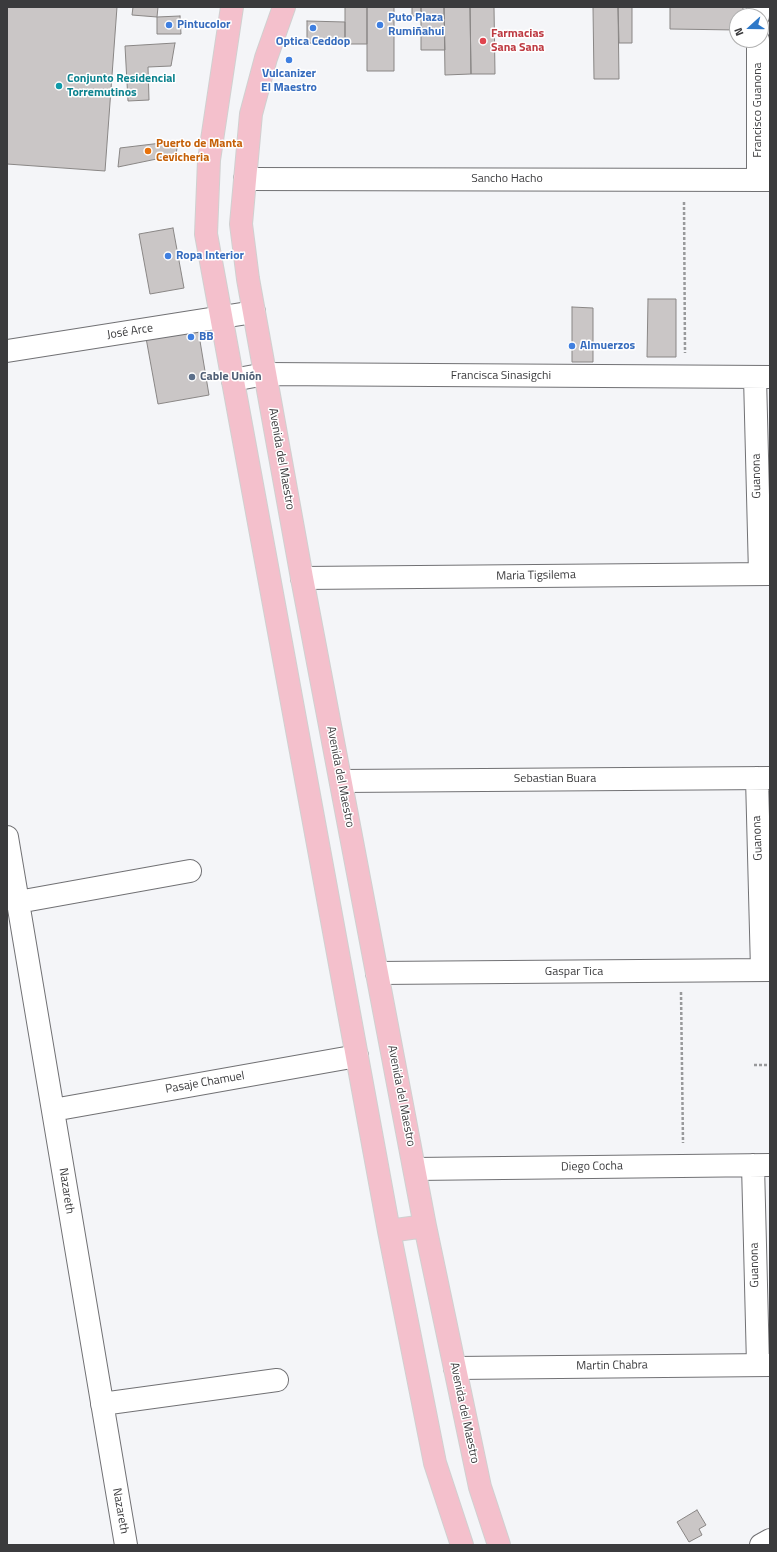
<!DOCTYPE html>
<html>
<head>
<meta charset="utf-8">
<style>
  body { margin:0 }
  #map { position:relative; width:777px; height:1552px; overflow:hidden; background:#f4f5f8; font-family:"Titillium Web",sans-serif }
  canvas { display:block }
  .frame { position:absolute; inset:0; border:8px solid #3b3b3d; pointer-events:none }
  .north { position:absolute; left:729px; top:8px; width:40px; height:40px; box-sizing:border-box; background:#fff; border:1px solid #b1b1b1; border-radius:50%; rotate:249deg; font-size:11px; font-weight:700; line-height:16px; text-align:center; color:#3b3b3d }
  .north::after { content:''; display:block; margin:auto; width:14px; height:18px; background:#2d78c8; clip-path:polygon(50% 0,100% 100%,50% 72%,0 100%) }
</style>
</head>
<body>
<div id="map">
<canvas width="777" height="1552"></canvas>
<div class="frame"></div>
<div class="north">N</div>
</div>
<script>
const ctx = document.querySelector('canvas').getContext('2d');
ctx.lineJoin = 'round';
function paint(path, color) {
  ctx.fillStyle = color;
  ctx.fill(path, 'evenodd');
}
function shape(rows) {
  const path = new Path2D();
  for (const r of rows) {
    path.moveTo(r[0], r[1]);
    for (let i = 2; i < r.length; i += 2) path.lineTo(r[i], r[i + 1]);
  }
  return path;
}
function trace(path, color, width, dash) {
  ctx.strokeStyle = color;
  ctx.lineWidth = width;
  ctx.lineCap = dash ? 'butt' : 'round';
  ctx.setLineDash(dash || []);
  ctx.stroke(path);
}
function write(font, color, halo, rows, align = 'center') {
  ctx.font = font + ' "Titillium Web",sans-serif';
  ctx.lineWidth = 3;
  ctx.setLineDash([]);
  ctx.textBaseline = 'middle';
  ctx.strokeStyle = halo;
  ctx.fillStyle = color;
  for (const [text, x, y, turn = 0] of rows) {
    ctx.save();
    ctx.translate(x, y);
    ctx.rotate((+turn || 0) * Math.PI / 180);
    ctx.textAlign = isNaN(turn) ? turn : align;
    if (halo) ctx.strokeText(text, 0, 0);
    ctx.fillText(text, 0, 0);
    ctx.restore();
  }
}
const building = shape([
  [7,7,117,7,105,171,7,164,7,7],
  [133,7,158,7,157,17,132,15,133,7],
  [345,7,367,7,367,44,345,44,345,7],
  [367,7,394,7,394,71,367,71,367,7],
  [412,7,421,7,421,16,412,16,412,7],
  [421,7,444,7,445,50,421,50,421,7],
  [444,7,470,7,471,74,445,75,444,7],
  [470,7,494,7,495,74,471,74,470,7],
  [593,7,618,7,619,79,594,79,593,7],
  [618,7,632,7,632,43,619,43,618,7],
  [670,7,743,7,743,16,737,16,737,30,670,29,670,7],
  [180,16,181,34,157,34,157,17,180,16],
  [307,21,345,22,345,44,307,43,307,21],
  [175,43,171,66,148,67,149,100,128,101,125,46,175,43],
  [178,141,176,155,118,167,120,148,178,141],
  [173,228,184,288,150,294,139,234,173,228],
  [648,299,676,299,676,357,647,357,648,299],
  [572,307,593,308,593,362,572,362,572,307],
  [198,329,209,395,158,404,146,338,198,329],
  [697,1510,706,1525,699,1529,702,1535,689,1542,677,1522,697,1510]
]);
paint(building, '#cac6c6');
trace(building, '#898685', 1);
const minor = shape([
  [758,7,758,16],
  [758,40,758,180],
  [245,179,770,180],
  [7,351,254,312],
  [755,377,760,574],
  [233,380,265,374,770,377],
  [302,578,770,574],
  [757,778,762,970],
  [341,781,770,778],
  [7,837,126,1545],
  [18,902,190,871],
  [377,973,770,970],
  [53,1110,357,1056],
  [753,1165,758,1365],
  [415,1169,770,1165],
  [455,1368,770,1365],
  [102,1404,277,1380],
  [761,1545,770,1540]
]);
const major = shape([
  [232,7,209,160,206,234,389,1231,435,1463,462,1545],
  [284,7,266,58,251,114,241,224,248,279,302,578,425,1226,480,1487,499,1545],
  [389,1231,425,1226]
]);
trace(minor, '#717174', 24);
trace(major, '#d0d0d0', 24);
trace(shape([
  [684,202,685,353],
  [681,992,683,1143],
  [754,1065,770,1065]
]), '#98999b', 2.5, [3, 2]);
trace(minor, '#fff', 22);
trace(major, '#f4c0cc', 22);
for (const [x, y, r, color] of [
  [169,25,4,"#3f7fe0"],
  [380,25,4,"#3f7fe0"],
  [313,28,4,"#3f7fe0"],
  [483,41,4,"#e0444e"],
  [289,60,4,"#3f7fe0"],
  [59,86,4,"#0f9aa8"],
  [148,151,4,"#e8710a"],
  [168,256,4,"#3f7fe0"],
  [191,337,4,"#3f7fe0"],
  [572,346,4,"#3f7fe0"],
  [192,377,4,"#5c6f8a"]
]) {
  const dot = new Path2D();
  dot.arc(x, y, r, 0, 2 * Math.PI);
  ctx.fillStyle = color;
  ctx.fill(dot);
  trace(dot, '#fff', 1.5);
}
write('bold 12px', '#366cbe', '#fff', [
  ["Puto Plaza",388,18],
  ["Rumiñahui",388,32],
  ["Pintucolor",177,25],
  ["Optica Ceddop",313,42,"center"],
  ["Vulcanizer",289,74,"center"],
  ["El Maestro",289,88,"center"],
  ["Ropa Interior",176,256],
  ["BB",199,337],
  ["Almuerzos",580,346]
], 'left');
write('bold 12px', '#be3a42', '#fff', [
  ["Farmacias",491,34],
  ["Sana Sana",491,48]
], 'left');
write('bold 12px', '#0d838f', '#fff', [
  ["Conjunto Residencial",67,79],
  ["Torremutinos",67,93]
], 'left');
write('12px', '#3b3b3d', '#fff', [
  ["Francisco Guanona",758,110,-90],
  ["Sancho Hacho",507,179],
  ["José Arce",130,332,-9],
  ["Francisca Sinasigchi",501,376],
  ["Avenida del Maestro",281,459,80],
  ["Guanona",757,476,-91],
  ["Maria Tigsilema",536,576,-1],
  ["Avenida del Maestro",340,777,79],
  ["Sebastian Buara",555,779],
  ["Guanona",758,838,-92],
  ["Gaspar Tica",574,972],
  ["Pasaje Chamuel",205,1083,-10],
  ["Avenida del Maestro",401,1096,79],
  ["Diego Cocha",592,1167,-1],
  ["Nazareth",66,1191,81],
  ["Guanona",755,1265,-91],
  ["Martin Chabra",612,1366,-1],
  ["Avenida del Maestro",464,1413,78],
  ["Nazareth",120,1511,80]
]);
write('bold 12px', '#c56008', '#fff', [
  ["Puerto de Manta",156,144],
  ["Cevicheria",156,158]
], 'left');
write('bold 12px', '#4e5e75', '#fff', [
  ["Cable Unión",200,377]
], 'left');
</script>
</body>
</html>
